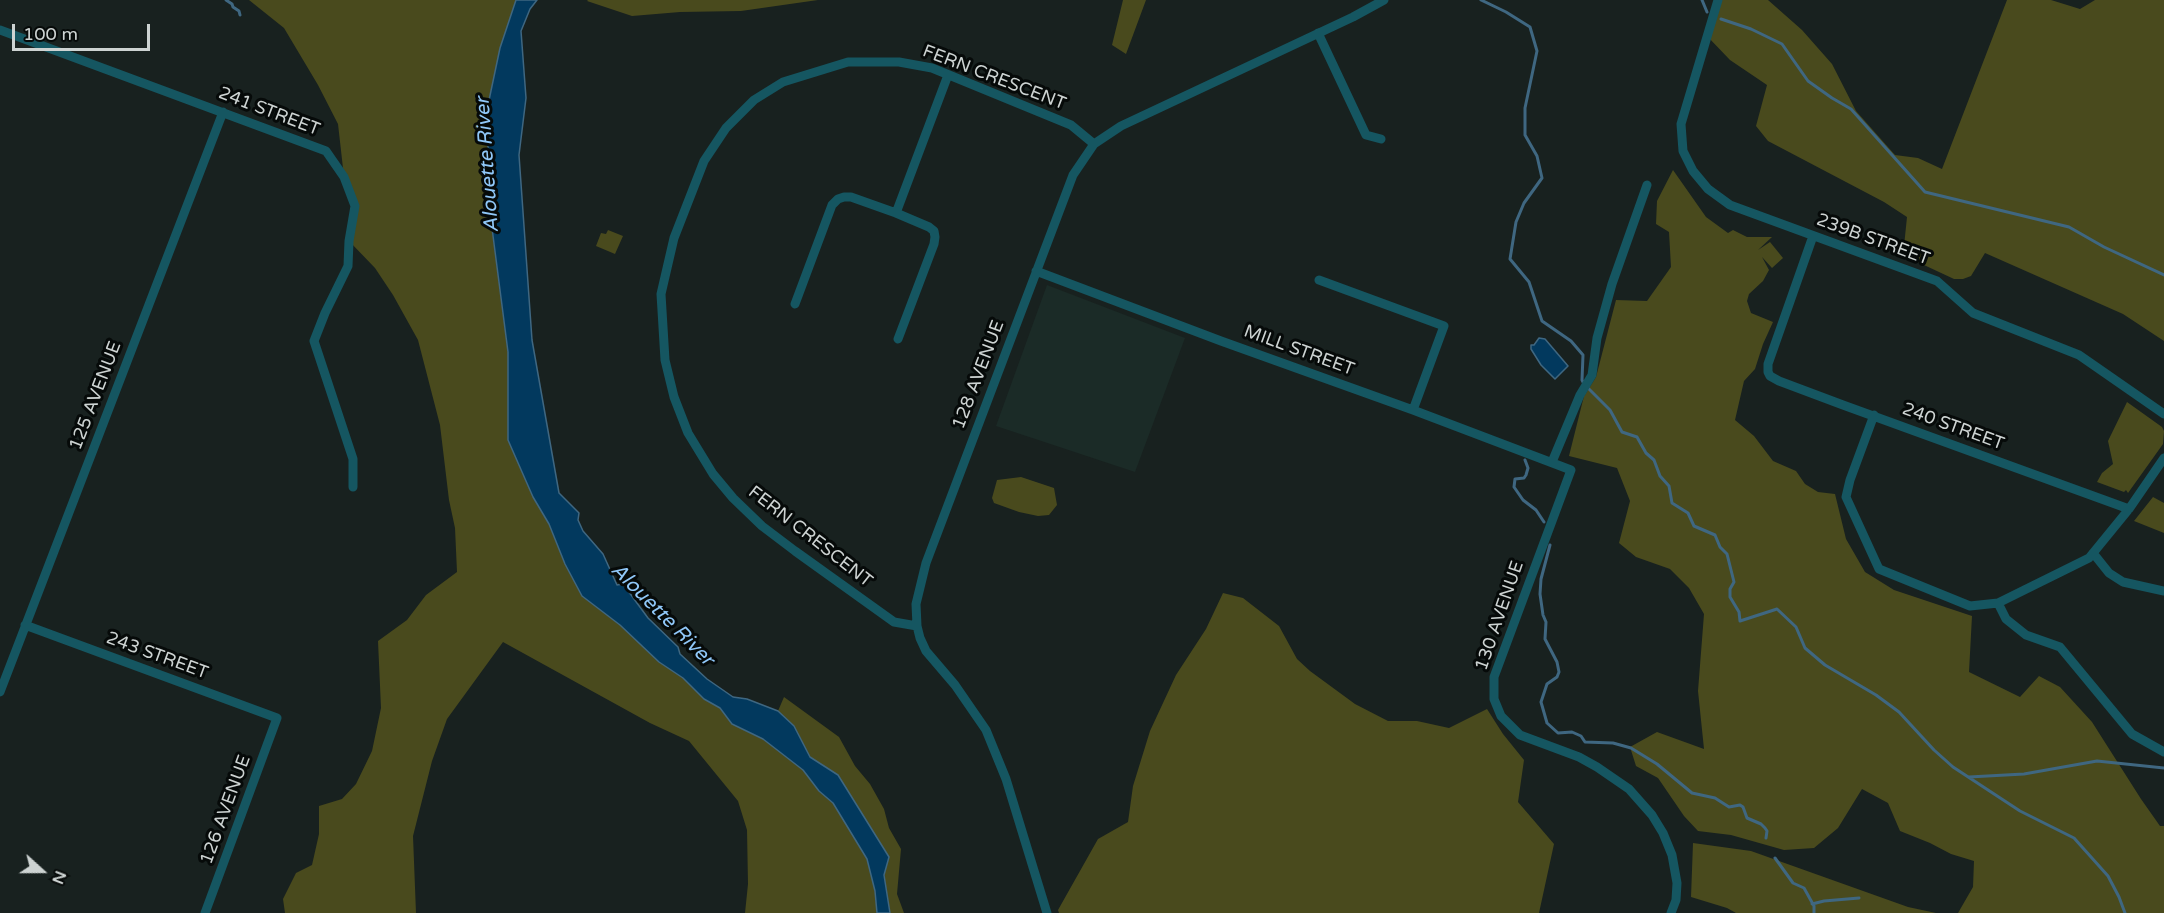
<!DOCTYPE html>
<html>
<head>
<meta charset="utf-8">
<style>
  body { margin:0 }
  #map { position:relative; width:2164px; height:913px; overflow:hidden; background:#18211f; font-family:"Varela Round",sans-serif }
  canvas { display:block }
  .north { position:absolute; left:12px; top:841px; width:60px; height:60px; -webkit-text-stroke:4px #060a09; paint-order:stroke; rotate:111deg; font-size:16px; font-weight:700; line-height:24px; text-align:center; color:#cdd3d2 }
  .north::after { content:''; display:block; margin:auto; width:21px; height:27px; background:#cdd3d2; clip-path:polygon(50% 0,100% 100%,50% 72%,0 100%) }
  .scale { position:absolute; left:12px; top:24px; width:138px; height:27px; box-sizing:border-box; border:3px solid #cdd3d2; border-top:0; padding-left:8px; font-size:18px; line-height:21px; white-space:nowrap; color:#cdd3d2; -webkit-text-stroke:4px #060a09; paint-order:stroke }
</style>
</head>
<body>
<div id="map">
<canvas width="2164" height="913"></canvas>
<div class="north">N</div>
<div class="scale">100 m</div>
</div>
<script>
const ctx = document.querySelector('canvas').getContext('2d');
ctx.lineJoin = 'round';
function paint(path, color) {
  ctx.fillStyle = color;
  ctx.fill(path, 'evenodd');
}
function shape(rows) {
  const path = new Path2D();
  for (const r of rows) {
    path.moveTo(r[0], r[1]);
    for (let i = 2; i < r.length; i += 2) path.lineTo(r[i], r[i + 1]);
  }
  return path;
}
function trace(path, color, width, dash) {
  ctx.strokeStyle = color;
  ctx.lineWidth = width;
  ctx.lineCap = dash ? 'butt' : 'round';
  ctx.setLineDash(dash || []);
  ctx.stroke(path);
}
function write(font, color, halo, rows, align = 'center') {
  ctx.font = font + ' "Varela Round",sans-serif';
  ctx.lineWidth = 6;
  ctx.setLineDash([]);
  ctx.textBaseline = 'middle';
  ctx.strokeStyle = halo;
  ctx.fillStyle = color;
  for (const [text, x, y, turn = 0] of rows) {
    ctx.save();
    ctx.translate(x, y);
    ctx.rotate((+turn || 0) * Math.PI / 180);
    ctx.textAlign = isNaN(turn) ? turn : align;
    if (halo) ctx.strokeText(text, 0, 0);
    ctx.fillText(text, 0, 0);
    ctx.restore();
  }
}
paint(shape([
  [1047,285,1185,338,1135,472,996,426]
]), '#1b2b27');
paint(shape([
  [249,0,516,0,500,48,488,105,488,197,508,352,508,440,533,497,549,524,565,564,582,596,620,625,659,662,683,678,704,699,720,708,732,724,763,739,803,770,819,791,833,803,867,859,875,891,877,913,745,913,748,884,747,830,738,801,689,741,650,723,503,642,447,719,432,761,413,836,416,913,285,913,283,899,296,873,312,865,319,834,319,806,342,799,356,784,372,751,381,708,378,641,407,620,426,595,457,572,455,528,449,500,440,425,418,340,393,295,375,268,349,241,355,208,344,177,338,124,318,85,284,28],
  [588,0,818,0,741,11,680,12,632,16,587,1],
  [1123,0,1146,0,1126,54,1112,45],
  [1718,0,1768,0,1802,30,1832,64,1856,111,1895,155,1918,158,1942,169,2007,0,2051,0,2080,9,2095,0,2164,0,2164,341,2123,314,1985,253,1971,276,1963,279,1954,279,1909,258,1904,246,1907,217,1884,202,1768,141,1756,126,1767,85,1730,60,1707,36],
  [1673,170,1706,217,1728,233,1733,230,1747,237,1772,237,1758,250,1770,242,1783,258,1772,268,1762,257,1769,270,1763,281,1749,294,1747,301,1751,313,1773,322,1763,344,1755,369,1744,381,1735,420,1754,436,1773,461,1796,471,1805,484,1818,492,1835,494,1846,539,1865,572,1894,590,1972,616,1969,672,2020,697,2039,676,2060,687,2092,722,2141,799,2160,826,2164,826,2164,913,1958,913,1973,887,1974,861,1951,854,1930,843,1900,831,1888,803,1862,789,1838,828,1814,848,1784,850,1731,835,1698,831,1684,816,1658,778,1636,766,1630,747,1657,732,1704,749,1698,691,1704,614,1689,588,1670,569,1636,557,1619,543,1630,501,1617,468,1569,456,1584,396,1596,377,1616,300,1647,301,1671,267,1669,232,1656,224,1657,201],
  [608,230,623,236,615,254,596,246,601,233,606,234],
  [2127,402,2162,427,2164,431,2163,444,2128,493,2126,490,2124,492,2097,482,2102,473,2113,464,2108,441],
  [1021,477,1054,488,1057,505,1049,515,1038,516,1019,512,994,503,992,498,997,480],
  [2153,497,2164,503,2164,533,2134,521],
  [1223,593,1243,598,1279,626,1297,659,1310,671,1355,704,1388,721,1417,721,1449,728,1487,709,1503,734,1524,760,1518,802,1554,844,1539,913,1059,913,1058,910,1098,839,1128,822,1133,786,1150,731,1176,675,1206,629],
  [784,697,839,737,855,766,870,784,884,809,889,828,901,849,897,894,904,913,890,913,884,875,888,857,838,775,810,757,794,726,778,711],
  [1693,843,1751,851,1908,907,1936,913,1736,913,1727,908,1691,897]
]), '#494a1d');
const water = shape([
  [516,0,537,0,530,9,521,31,526,98,519,155,532,340,559,493,579,513,578,520,583,531,603,554,617,585,623,584,648,618,678,647,680,654,707,679,733,697,747,699,778,711,794,726,810,757,838,775,889,857,884,875,890,913,877,913,875,891,867,859,833,803,819,791,803,770,763,739,732,724,720,708,704,699,683,678,659,662,620,625,582,596,565,564,549,524,533,497,508,440,508,352,488,197,488,105,500,48,516,0],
  [1539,338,1545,339,1568,366,1555,379,1541,365,1531,349,1531,345,1534,345,1539,338]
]);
paint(water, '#02395e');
trace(water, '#3f6781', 1.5);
trace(shape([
  [226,0,232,4,233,7,239,11,240,15],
  [1481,0,1506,12,1530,27,1537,51,1525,108,1525,135,1537,156,1542,178,1524,203,1516,222,1510,259,1529,282,1542,321,1571,341,1583,355,1582,380,1584,384,1610,410,1622,432,1637,437,1646,453,1654,460,1660,476,1669,486,1672,503,1688,513,1694,526,1715,535,1720,547,1727,554,1734,582,1730,589,1730,597,1739,612,1740,621,1777,609,1796,627,1805,648,1825,665,1876,695,1899,712,1934,750,1953,767,2020,811,2074,838,2108,876,2119,897,2125,913],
  [1702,0,1707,12],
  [1721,19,1751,29,1782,44,1808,81,1832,98,1851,109,1925,192,2069,227,2104,247,2164,275],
  [1525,460,1528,468,1526,475,1524,478,1515,479,1514,487,1523,500,1536,510,1544,522],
  [1550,545,1541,579,1540,594,1543,615,1546,622,1545,639,1557,662,1559,672,1557,677,1547,684,1541,702,1547,723,1558,733,1572,732,1581,736,1585,742,1613,743,1631,748,1657,764,1692,793,1715,798,1729,807,1740,805,1743,807,1747,818,1761,824,1765,828,1767,831,1766,838],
  [1969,777,2024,774,2097,761,2164,768],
  [1775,858,1793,883,1804,888,1814,906,1814,913],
  [1812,904,1824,901,1859,898]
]), '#3f6781', 3);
trace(shape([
  [1718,0,1681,124,1683,151,1693,171,1708,189,1730,205,1937,281,1973,313,2079,355,2164,414],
  [0,30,326,151,344,177,355,206,349,241,348,266,325,313,314,341,353,459,353,487],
  [1318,33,1366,135,1381,139],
  [1813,236,1768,364,1768,372,1770,376,1779,381,1843,405,2129,509],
  [1036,271,1221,341,1413,410,1571,470,1494,677,1494,699,1501,716,1520,735,1579,757,1597,767,1629,789,1652,815,1663,833,1672,855,1677,883,1676,900,1671,913],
  [1319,280,1444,326,1413,410],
  [795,304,832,205,838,199,844,197,851,197,896,213],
  [898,339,934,244,935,237,934,231,929,227,896,213,948,75],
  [1874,415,1850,480,1846,497,1879,569,1970,606,1998,603,2089,558,2129,509,2164,458],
  [1552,462,1580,395,1592,375,1597,338,1612,284,1647,185],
  [2093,553,2109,573,2123,582,2164,591],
  [1998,603,2006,619,2026,635,2060,647,2132,734,2164,752],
  [25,625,277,718,205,913],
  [917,626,894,622,795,551,762,526,733,498,713,474,688,433,674,397,665,360,661,294,674,238,704,161,726,128,754,100,783,82,848,62,899,62,932,68,1071,125,1094,144],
  [0,692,223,112],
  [1047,913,1006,779,986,730,955,685,926,651,920,638,917,626,916,604,926,563,1073,175,1094,144,1121,126,1353,17,1384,0]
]), '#155661', 9);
write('18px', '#cdd3d2', '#060a09', [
  ["FERN CRESCENT",994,78,21],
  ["241 STREET",269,112,21],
  ["239B STREET",1873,240,20],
  ["MILL STREET",1299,351,20],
  ["128 AVENUE",979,375,-69],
  ["125 AVENUE",96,396,-69],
  ["240 STREET",1953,427,20],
  ["FERN CRESCENT",810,537,38],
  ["130 AVENUE",1500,616,-71],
  ["243 STREET",157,656,20],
  ["126 AVENUE",226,810,-70]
]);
write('italic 20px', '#90c8f9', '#060a09', [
  ["Alouette River",488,165,-94],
  ["Alouette River",662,615,45]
]);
</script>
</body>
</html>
